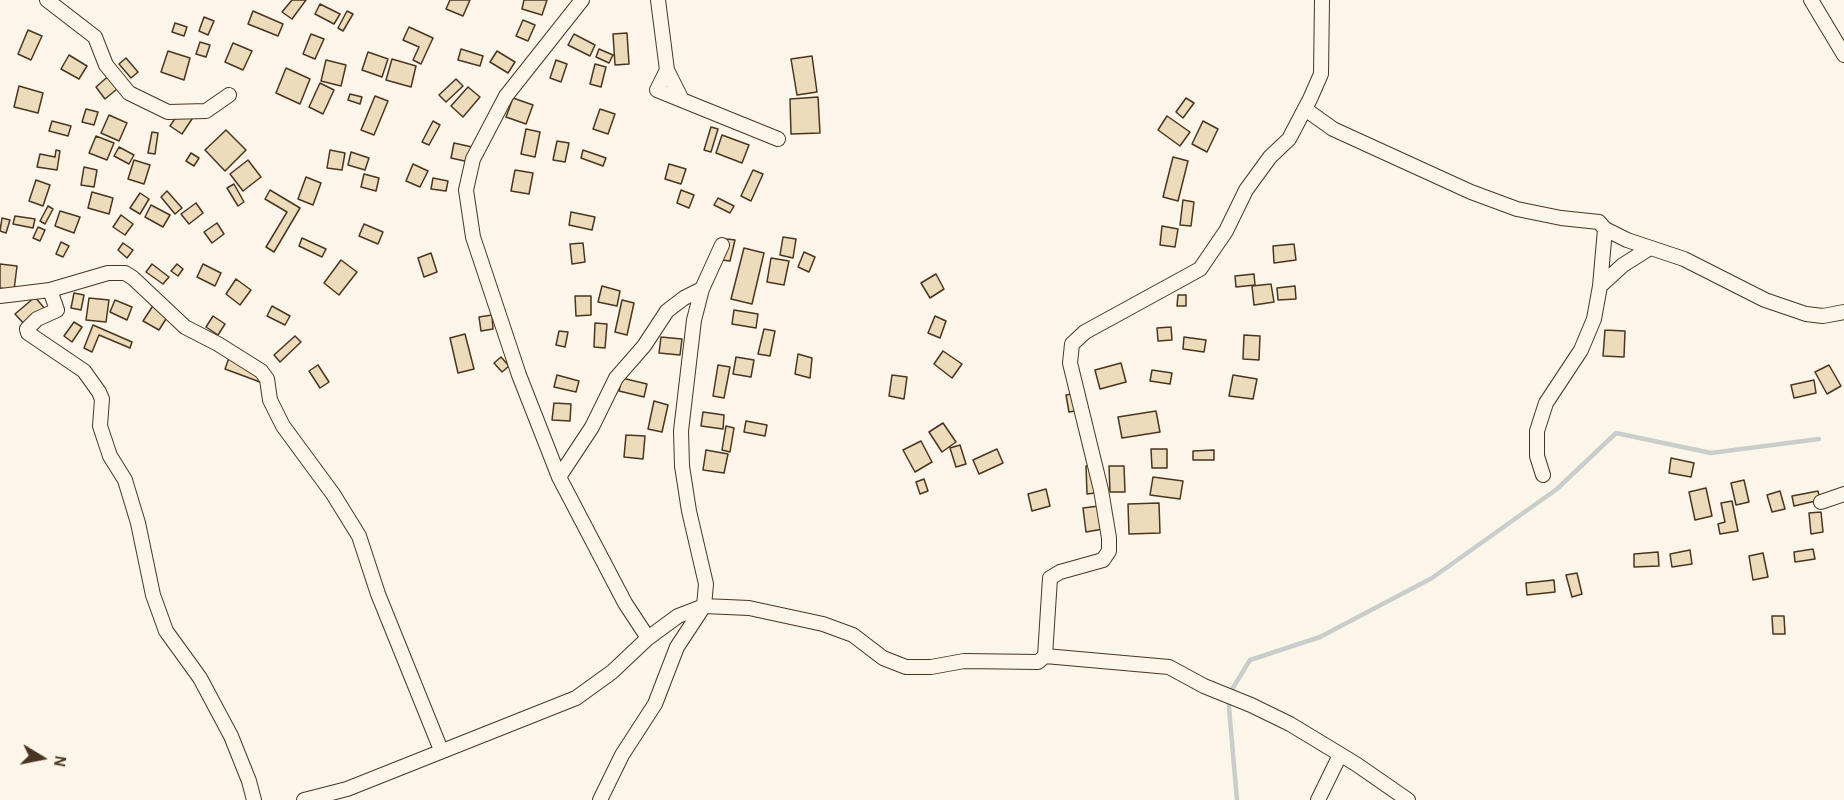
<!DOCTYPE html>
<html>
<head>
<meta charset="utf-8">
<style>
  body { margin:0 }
  #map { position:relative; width:1844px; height:800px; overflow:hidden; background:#fbf6e9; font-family:"Alegreya Sans",sans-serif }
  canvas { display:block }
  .north { position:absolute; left:12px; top:728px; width:60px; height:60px; -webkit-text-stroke:4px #fbf6e9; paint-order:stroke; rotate:100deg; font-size:16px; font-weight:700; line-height:24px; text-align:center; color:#4a3520 }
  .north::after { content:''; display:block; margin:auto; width:21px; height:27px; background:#4a3520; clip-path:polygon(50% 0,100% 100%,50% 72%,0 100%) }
</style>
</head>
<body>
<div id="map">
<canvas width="1844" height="800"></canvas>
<div class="north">N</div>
</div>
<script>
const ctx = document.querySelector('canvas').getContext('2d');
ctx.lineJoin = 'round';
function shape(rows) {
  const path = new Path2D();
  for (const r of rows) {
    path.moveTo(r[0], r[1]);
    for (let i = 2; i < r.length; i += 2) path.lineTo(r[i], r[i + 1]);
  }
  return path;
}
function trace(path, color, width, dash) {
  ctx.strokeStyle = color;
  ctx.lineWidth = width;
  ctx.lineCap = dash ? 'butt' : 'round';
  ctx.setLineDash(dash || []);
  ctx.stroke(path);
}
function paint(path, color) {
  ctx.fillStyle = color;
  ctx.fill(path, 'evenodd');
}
trace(shape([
  [1237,800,1228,696,1250,660,1320,637,1432,578,1557,489,1616,433,1711,453,1819,439]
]), '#c9cecd', 4.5);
const building = shape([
  [292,0,306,0,292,19,282,12,292,0],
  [450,0,470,0,463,16,446,9,450,0],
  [524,0,547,0,542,15,522,9,524,0],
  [320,4,340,14,334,24,315,14,320,4],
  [253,11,283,24,278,36,248,24,253,11],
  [347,11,353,14,343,31,338,28,347,11],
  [204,17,214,21,208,35,199,31,204,17],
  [523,20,535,25,528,41,516,36,523,20],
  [175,23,187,27,184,36,172,32,175,23],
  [409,27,433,38,421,64,413,60,419,47,403,40,409,27],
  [28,30,42,36,31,60,18,54,28,30],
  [627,33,629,64,615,65,613,34,627,33],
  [311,34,324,39,315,59,303,54,311,34],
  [574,34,595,45,590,56,568,45,574,34],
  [200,42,210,45,206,57,196,54,200,42],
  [233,43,252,51,243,70,225,62,233,43],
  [461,49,483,56,480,66,458,60,461,49],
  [599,49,613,55,609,63,596,57,599,49],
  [168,51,190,58,184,80,161,72,168,51],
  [497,51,515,62,508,73,490,62,497,51],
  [368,52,388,59,382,77,362,70,368,52],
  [69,55,87,66,79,79,61,69,69,55],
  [812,56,817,92,797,95,791,59,812,56],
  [126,58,138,72,131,78,119,64,126,58],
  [392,59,416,66,411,87,386,80,392,59],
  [326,60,346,65,341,86,321,81,326,60],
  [556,60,567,64,561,82,550,78,556,60],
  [595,64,606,67,601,87,590,84,595,64],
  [286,68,310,79,300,104,276,93,286,68],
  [113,72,123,84,105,99,96,87,113,72],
  [456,79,463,86,446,102,439,95,456,79],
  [320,83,334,90,323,114,309,107,320,83],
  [19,86,43,93,38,113,14,107,19,86],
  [468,87,480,97,463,117,451,106,468,87],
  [350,94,362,97,360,104,348,100,350,94],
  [375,96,388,101,374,135,361,130,375,96],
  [818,97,820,133,791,134,790,99,818,97],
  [513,98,533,105,526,124,506,117,513,98],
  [1186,98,1194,103,1183,118,1176,112,1186,98],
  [86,109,98,112,94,125,82,122,86,109],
  [600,109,615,114,608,134,593,129,600,109],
  [180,111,192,119,182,134,170,126,180,111],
  [109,115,127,123,119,141,101,133,109,115],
  [1167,116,1190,132,1180,146,1158,130,1167,116],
  [52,121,71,126,68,136,49,131,52,121],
  [433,121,440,125,429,145,422,142,433,121],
  [1203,121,1218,129,1207,152,1192,144,1203,121],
  [711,127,718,129,711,152,704,150,711,127],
  [526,129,540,132,535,157,521,154,526,129],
  [226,130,246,150,225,171,205,150,226,130],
  [152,132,158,133,155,154,148,153,152,132],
  [722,135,749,145,742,163,716,153,722,135],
  [96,136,114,143,107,160,89,153,96,136],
  [557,141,569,143,565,162,553,160,557,141],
  [454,143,472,147,469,162,451,158,454,143],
  [119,147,134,155,129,164,114,156,119,147],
  [56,150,60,151,57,170,37,167,40,154,55,157,56,150],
  [330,150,345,153,342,170,327,168,330,150],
  [583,150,606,158,603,166,581,158,583,150],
  [351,152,369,158,365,170,348,165,351,152],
  [191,153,199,158,194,166,186,161,191,153],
  [1173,157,1188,161,1178,201,1163,197,1173,157],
  [134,160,150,165,144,184,128,179,134,160],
  [248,160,261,177,243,191,230,174,248,160],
  [413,164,428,171,420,187,406,181,413,164],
  [669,164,686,169,681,184,665,179,669,164],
  [84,167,97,170,94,187,81,185,84,167],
  [515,170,533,173,529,194,511,191,515,170],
  [753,170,763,174,751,201,741,196,753,170],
  [364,174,379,178,376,191,361,187,364,174],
  [306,177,321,183,313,205,298,199,306,177],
  [433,178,448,181,446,191,431,189,433,178],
  [36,180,50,185,43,206,29,201,36,180],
  [234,184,244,202,238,206,227,188,234,184],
  [270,190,300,208,274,252,266,247,287,212,265,199,270,190],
  [681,190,694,195,689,208,677,203,681,190],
  [167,191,182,208,175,214,161,197,167,191],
  [92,192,113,198,109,214,88,208,92,192],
  [140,193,149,199,140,214,130,208,140,193],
  [718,198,734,206,730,213,714,205,718,198],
  [1183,200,1194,202,1191,226,1180,225,1183,200],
  [196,203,203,213,189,224,181,214,196,203],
  [151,205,170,215,163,227,145,217,151,205],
  [48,206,53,209,45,224,40,221,48,206],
  [60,211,80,217,74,233,55,226,60,211],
  [571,212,595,217,592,230,569,225,571,212],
  [121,215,133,224,125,235,113,227,121,215],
  [15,216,35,219,33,228,13,224,15,216],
  [2,218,10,220,6,233,0,231,2,218],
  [217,223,224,234,212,243,204,232,217,223],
  [364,224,383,232,378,244,359,236,364,224],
  [1162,226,1178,229,1175,247,1160,245,1162,226],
  [38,227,45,230,40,241,33,238,38,227],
  [783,237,796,239,793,258,780,255,783,237],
  [302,238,326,249,322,257,299,246,302,238],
  [727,239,735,240,730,261,722,260,727,239],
  [61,242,69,246,63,257,56,254,61,242],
  [123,243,133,250,127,258,118,250,123,243],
  [583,243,585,262,572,264,570,244,583,243],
  [1294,244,1296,260,1274,263,1273,246,1294,244],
  [744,248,764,253,752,304,731,299,744,248],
  [804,252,815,257,809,272,798,267,804,252],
  [431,253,437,272,424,277,418,258,431,253],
  [771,258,789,261,784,285,767,282,771,258],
  [341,260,357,272,339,295,324,283,341,260],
  [0,264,17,266,14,290,0,288,0,264],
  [152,264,169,277,163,284,146,272,152,264],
  [177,264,183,269,178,276,171,271,177,264],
  [203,264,221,273,215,286,197,277,203,264],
  [936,274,944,289,930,298,921,283,936,274],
  [1254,274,1255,285,1236,287,1235,276,1254,274],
  [236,279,251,290,240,305,226,294,236,279],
  [1271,284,1274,302,1254,305,1252,286,1271,284],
  [602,286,620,291,617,306,598,302,602,286],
  [1295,286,1296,299,1278,300,1277,288,1295,286],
  [74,293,84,295,81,310,71,308,74,293],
  [1178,295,1186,295,1186,306,1177,306,1178,295],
  [575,296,591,296,591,315,576,316,575,296],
  [35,297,45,309,26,326,15,314,35,297],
  [89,298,109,300,106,322,86,320,89,298],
  [158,298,173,308,159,330,143,321,158,298],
  [115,300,132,307,127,320,110,312,115,300],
  [622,300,634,303,627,335,615,332,622,300],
  [272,306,290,316,285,325,267,316,272,306],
  [734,310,758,314,756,328,732,324,734,310],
  [492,315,493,329,481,331,479,317,492,315],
  [213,316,225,324,218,335,206,327,213,316],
  [935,316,946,321,940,338,928,333,935,316],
  [74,322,82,327,72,342,64,336,74,322],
  [595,323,607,324,605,348,594,347,595,323],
  [93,325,132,342,130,348,99,335,92,352,84,348,93,325],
  [1171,327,1172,340,1158,341,1157,328,1171,327],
  [764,329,775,331,770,356,758,354,764,329],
  [1605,330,1625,331,1624,357,1603,356,1605,330],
  [559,331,568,332,565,347,556,345,559,331],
  [465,334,474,369,458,373,450,338,465,334],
  [1244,335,1260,336,1259,360,1243,359,1244,335],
  [295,336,301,342,280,362,274,355,295,336],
  [661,337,682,339,680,355,659,353,661,337],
  [1184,337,1206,340,1204,352,1183,349,1184,337],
  [943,351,962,364,952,378,934,364,943,351],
  [798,354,812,358,810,378,795,374,798,354],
  [230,355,265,368,260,382,225,369,230,355],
  [501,357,509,366,502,372,494,363,501,357],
  [736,357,754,360,751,377,733,374,736,357],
  [1121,363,1126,382,1100,389,1095,370,1121,363],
  [318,365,329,382,320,388,309,371,318,365],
  [718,365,730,367,724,398,713,396,718,365],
  [1829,365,1841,386,1827,394,1815,372,1829,365],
  [1152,370,1172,373,1170,384,1150,381,1152,370],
  [557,375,579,381,576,392,554,387,557,375],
  [892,375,907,377,904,399,889,396,892,375],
  [1233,375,1257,379,1253,399,1229,396,1233,375],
  [622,378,647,384,644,397,619,391,622,378],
  [1814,380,1816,393,1794,398,1791,385,1814,380],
  [1078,393,1082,410,1069,412,1066,395,1078,393],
  [654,401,668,405,662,432,648,429,654,401],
  [554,403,571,404,570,421,552,420,554,403],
  [1156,411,1160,432,1122,438,1118,417,1156,411],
  [703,412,724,415,723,429,701,426,703,412],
  [746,421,767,425,765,436,744,432,746,421],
  [943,423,956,442,942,452,929,432,943,423],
  [726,426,734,428,730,452,722,450,726,426],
  [626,435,645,436,643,459,624,457,626,435],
  [921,441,932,462,915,472,903,450,921,441],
  [960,445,966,464,956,467,950,448,960,445],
  [997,449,1003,463,979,474,973,460,997,449],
  [1151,449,1167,449,1167,468,1152,468,1151,449],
  [706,450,728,454,724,473,703,470,706,450],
  [1214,450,1214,460,1193,460,1193,451,1214,450],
  [1671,458,1694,463,1691,477,1669,473,1671,458],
  [1086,466,1094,466,1095,493,1087,494,1086,466],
  [1109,466,1124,466,1125,492,1110,492,1109,466],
  [1153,477,1183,481,1180,499,1150,495,1153,477],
  [924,479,928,491,920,494,916,482,924,479],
  [1744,480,1749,502,1736,505,1731,483,1744,480],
  [1706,488,1712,516,1695,520,1689,492,1706,488],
  [1046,489,1050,506,1032,511,1028,494,1046,489],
  [1780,491,1785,509,1772,512,1767,495,1780,491],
  [1818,491,1820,500,1794,506,1792,496,1818,491],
  [1732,501,1738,531,1720,534,1718,524,1725,522,1721,503,1732,501],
  [1159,503,1160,533,1129,534,1128,504,1159,503],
  [1099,506,1103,529,1086,532,1083,508,1099,506],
  [1821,512,1823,532,1811,534,1809,513,1821,512],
  [1813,549,1815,559,1795,562,1794,552,1813,549],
  [1690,550,1692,564,1672,567,1670,554,1690,550],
  [1658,552,1659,566,1634,567,1634,554,1658,552],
  [1763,553,1768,577,1753,580,1749,556,1763,553],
  [1577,573,1582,594,1572,597,1566,575,1577,573],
  [1554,580,1555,592,1527,595,1526,583,1554,580],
  [1772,616,1784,616,1785,634,1773,634,1772,616]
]);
paint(building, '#ecdcbc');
trace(building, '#4a3520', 1.5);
const minor = shape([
  [47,0,95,37,106,65,129,93,168,112,206,111,229,95],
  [582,0,506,96,473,159,466,190,473,237,519,375,559,477,625,603,648,638],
  [658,0,667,70,682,100],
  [1811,0,1844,55],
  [667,70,657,90,778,139],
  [1305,109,1333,129,1471,192,1517,209,1561,218,1599,222,1605,229,1627,240,1684,259,1765,300,1806,314,1823,316,1844,312],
  [1600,286,1623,265,1650,248],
  [50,290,57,310,37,319,27,329,28,333,84,371,99,392,102,399,100,426,110,456,125,480,138,523,153,595,166,631,200,678,231,736,249,781,254,800],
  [0,296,50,290,108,273,125,273,133,278,185,327,218,344,261,371,267,379,270,400,283,426,333,494,359,536,378,594,441,750],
  [1543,475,1537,456,1537,431,1546,403,1581,350,1594,319,1600,286,1605,229],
  [559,477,592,427,616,378,644,346,667,311,684,298,702,289],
  [1821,502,1844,494],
  [1045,656,1169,667,1204,686,1251,705,1290,724,1356,764,1408,800],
  [304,800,347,789,576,698,612,672,648,638,678,616,704,606,749,608,823,624,853,635,883,658,906,667,931,667,964,661,1038,662,1045,656,1050,578,1060,572,1103,560,1109,551,1109,538,1101,490,1070,363,1072,344,1085,332,1200,269,1226,231,1246,190,1270,157,1289,139,1310,99,1321,74,1322,0],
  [600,800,622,755,655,704,677,647,704,606,706,584,689,511,682,466,681,431,694,320,702,289,722,245],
  [1318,800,1340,755]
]);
trace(minor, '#4a3520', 16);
trace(minor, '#fbf6e9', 14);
</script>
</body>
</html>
